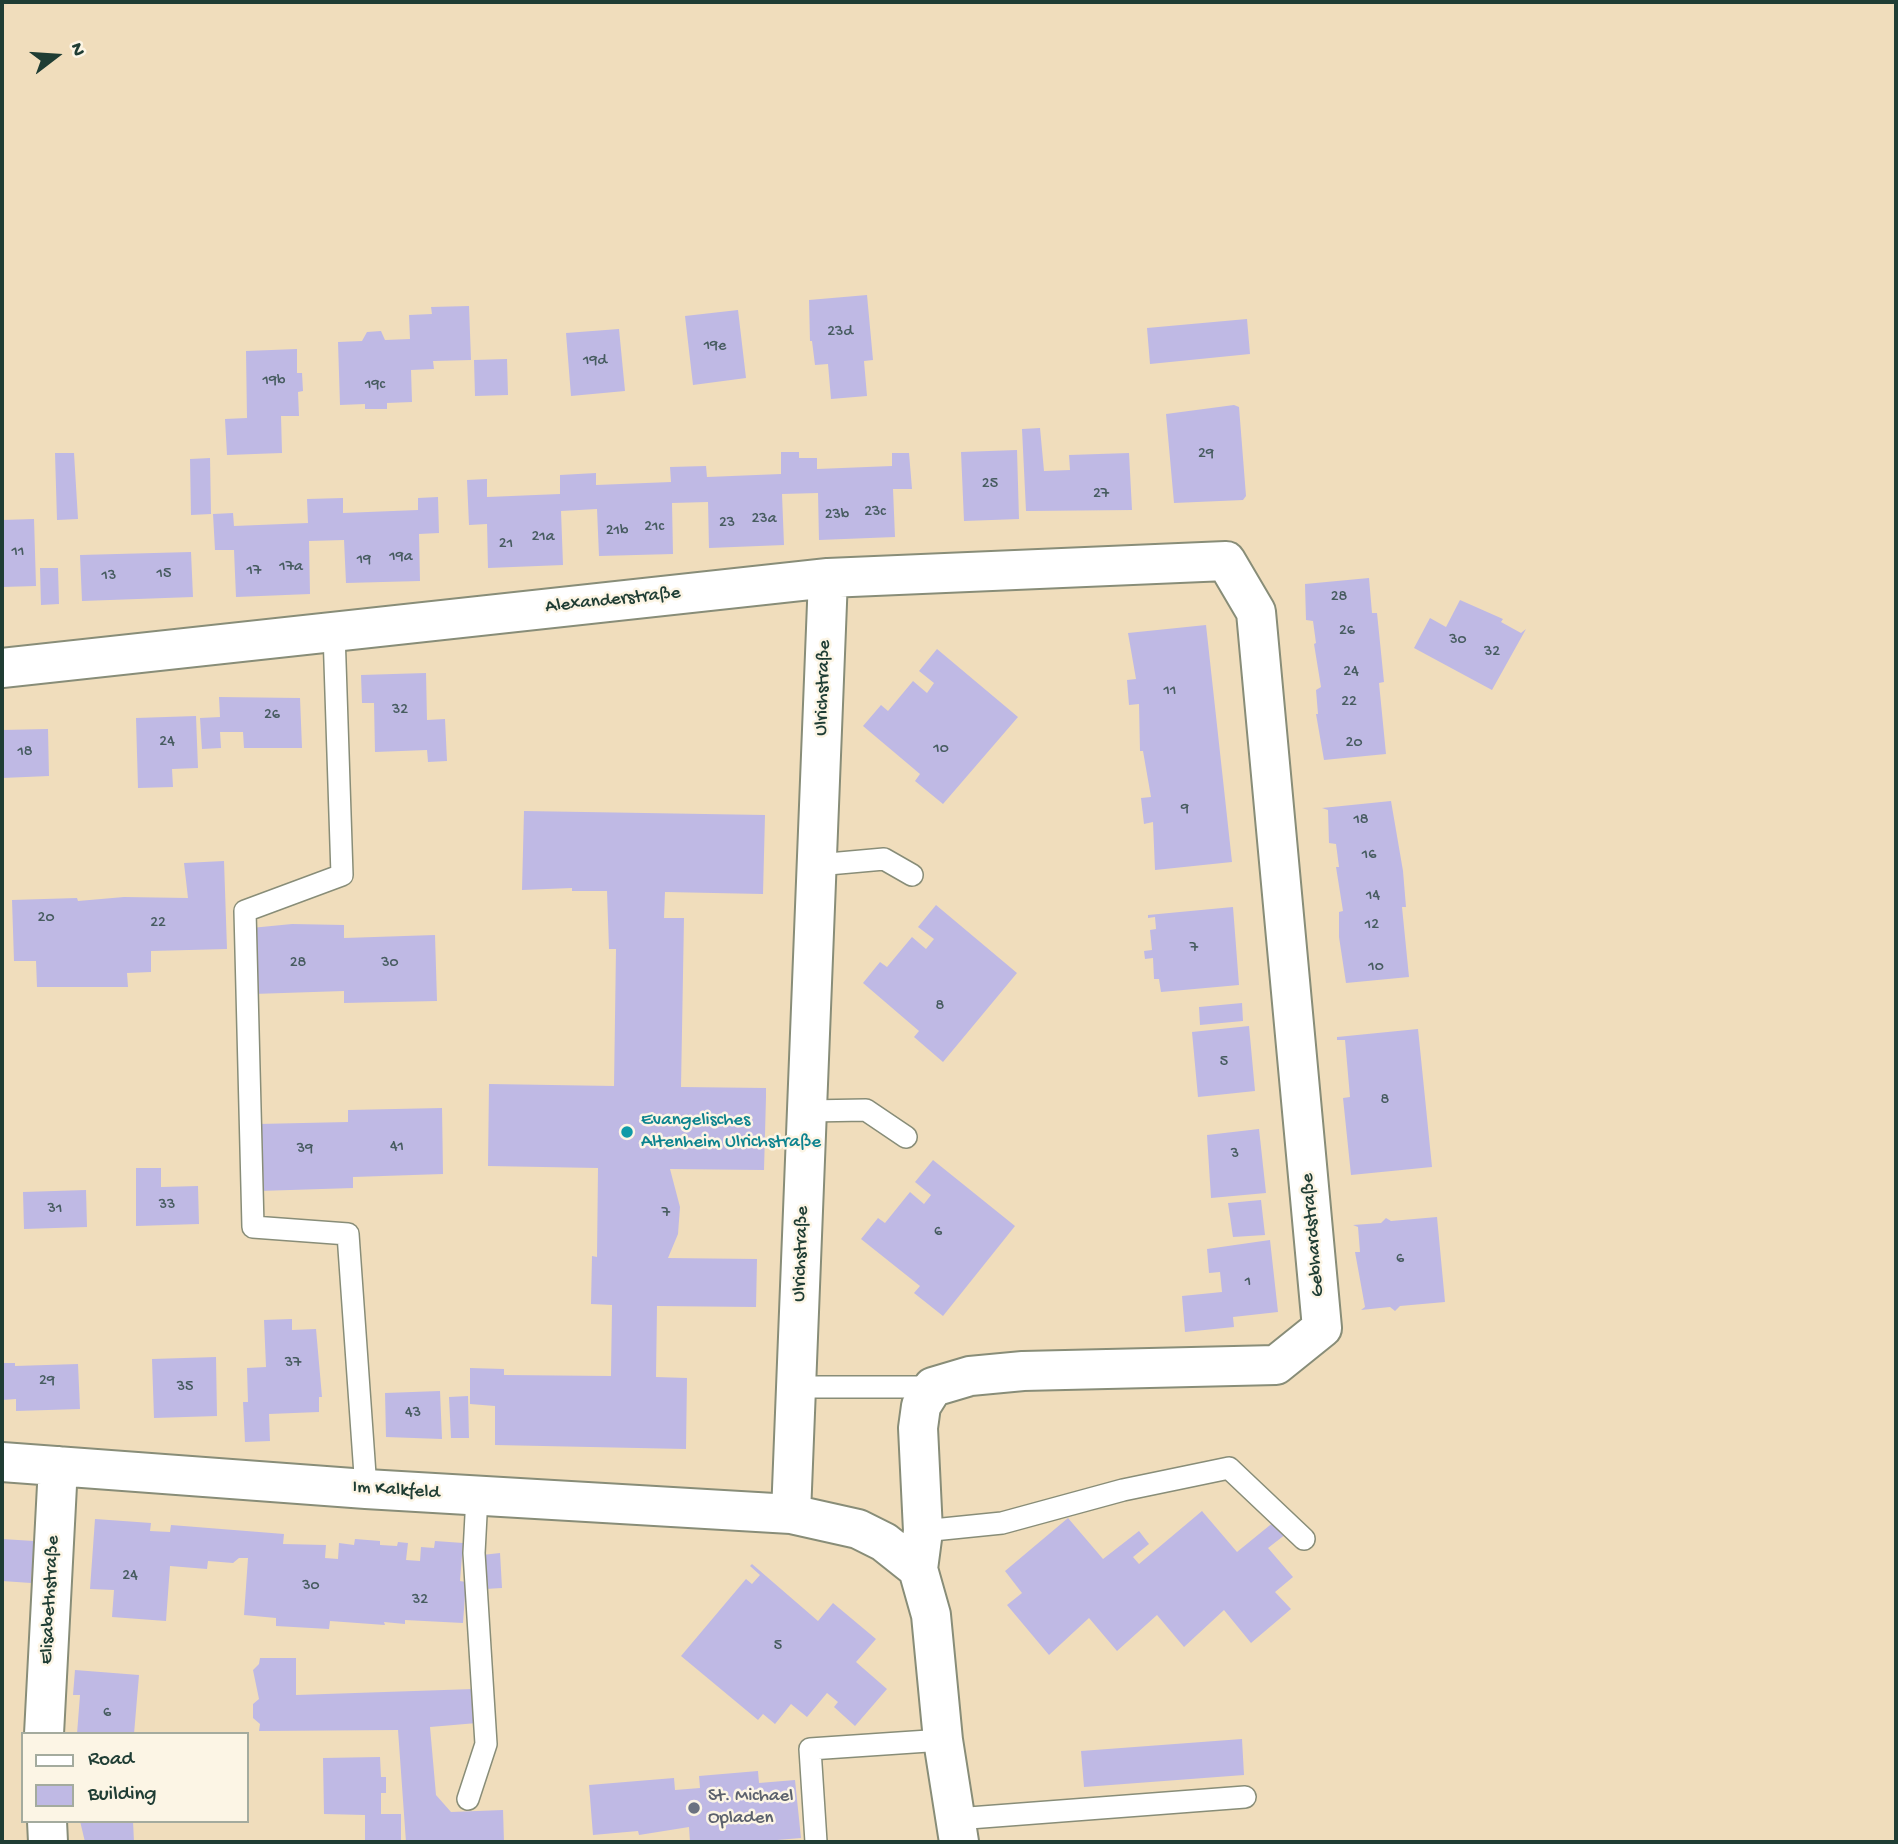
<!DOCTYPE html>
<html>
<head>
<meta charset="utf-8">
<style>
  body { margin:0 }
  #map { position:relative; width:1898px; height:1844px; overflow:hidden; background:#f0ddbc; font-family:"Gochi Hand",sans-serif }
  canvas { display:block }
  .frame { position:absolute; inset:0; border:4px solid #1f3d34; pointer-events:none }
  .legend { position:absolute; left:21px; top:1732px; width:228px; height:91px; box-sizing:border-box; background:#fcf5e5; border:2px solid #a4ab9e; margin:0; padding:9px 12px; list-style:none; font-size:21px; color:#1f3d34 }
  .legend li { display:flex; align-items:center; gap:14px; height:35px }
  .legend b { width:35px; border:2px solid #a4ab9e }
  .north { position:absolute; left:21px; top:21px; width:70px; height:70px; -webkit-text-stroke:5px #fcf5e5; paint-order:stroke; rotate:73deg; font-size:19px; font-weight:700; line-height:28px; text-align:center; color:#1f3d34 }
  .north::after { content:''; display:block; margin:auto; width:24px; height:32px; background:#1f3d34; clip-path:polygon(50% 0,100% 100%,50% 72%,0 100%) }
</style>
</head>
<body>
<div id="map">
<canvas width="1898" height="1844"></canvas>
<div class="frame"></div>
<ul class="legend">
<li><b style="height:9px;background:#fff"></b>Road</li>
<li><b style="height:19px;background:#bfb9e4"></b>Building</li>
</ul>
<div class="north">N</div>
</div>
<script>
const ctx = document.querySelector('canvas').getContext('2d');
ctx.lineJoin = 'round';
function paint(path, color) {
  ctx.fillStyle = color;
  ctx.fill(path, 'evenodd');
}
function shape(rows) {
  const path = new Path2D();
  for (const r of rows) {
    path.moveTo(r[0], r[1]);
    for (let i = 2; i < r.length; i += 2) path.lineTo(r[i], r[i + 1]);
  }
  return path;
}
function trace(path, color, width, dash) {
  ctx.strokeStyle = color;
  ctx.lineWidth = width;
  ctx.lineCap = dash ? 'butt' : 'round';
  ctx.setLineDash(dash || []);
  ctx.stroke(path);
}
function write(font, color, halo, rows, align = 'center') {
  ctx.font = font + ' "Gochi Hand",sans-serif';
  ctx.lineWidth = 5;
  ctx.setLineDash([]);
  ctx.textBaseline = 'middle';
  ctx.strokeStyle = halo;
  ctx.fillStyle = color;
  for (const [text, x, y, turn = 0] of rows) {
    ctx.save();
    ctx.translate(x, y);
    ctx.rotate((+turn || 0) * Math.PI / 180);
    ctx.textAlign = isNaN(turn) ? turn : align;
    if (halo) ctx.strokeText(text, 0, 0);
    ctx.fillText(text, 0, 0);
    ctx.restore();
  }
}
paint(shape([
  [867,295,873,360,864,361,867,396,831,399,828,364,815,365,812,341,810,341,809,300],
  [469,306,471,360,433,361,434,369,411,370,412,402,387,403,387,409,365,409,365,404,340,405,338,342,362,341,367,332,381,331,385,340,410,339,409,315,432,314,431,307],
  [738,310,746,378,693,385,685,316],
  [1247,319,1250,354,1150,364,1147,328],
  [619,329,625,391,571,396,566,333],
  [297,349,297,373,302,373,303,391,298,392,299,416,281,416,282,453,227,455,225,419,247,418,246,351],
  [507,359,508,395,475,396,474,360],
  [1234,405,1239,407,1246,496,1243,500,1174,503,1166,414],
  [1040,428,1044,471,1070,470,1069,455,1129,453,1132,510,1026,511,1022,429],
  [1017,450,1019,519,964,521,961,452],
  [781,452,799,452,799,458,817,458,817,469,892,466,892,453,909,453,912,489,893,489,895,537,819,540,818,493,782,494,784,545,709,548,708,502,672,503,673,554,599,556,597,509,561,511,563,565,488,568,487,524,469,525,467,480,487,479,487,497,560,494,560,475,596,473,596,485,671,482,670,467,706,466,707,477,781,474],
  [55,453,74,453,78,519,57,520],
  [210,458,211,514,191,515,190,459],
  [438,497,439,533,419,534,420,581,346,583,344,540,309,541,310,594,236,597,234,550,215,550,213,514,233,513,234,526,308,523,307,499,343,498,343,513,418,510,418,498],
  [34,519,36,586,2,587,2,520],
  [191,552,193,597,82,601,80,555],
  [40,568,58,568,59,604,41,605],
  [1369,578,1372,613,1377,613,1384,682,1379,683,1386,754,1324,760,1316,714,1318,714,1316,690,1321,687,1314,644,1316,643,1313,621,1306,620,1305,584],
  [1460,600,1503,619,1501,622,1521,633,1526,629,1492,690,1414,648,1430,618,1446,627],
  [1206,625,1232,862,1155,870,1153,822,1144,824,1141,798,1151,797,1143,751,1140,751,1139,704,1129,705,1127,680,1136,679,1128,633],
  [937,649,1018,717,943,804,915,781,920,774,863,726,881,705,888,711,913,681,927,693,934,683,919,671],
  [426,673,427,720,445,719,447,761,428,762,427,750,375,752,374,703,362,703,361,675],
  [219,697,300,698,302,748,244,748,243,732,220,732,221,748,202,749,200,718,220,717],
  [196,716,198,768,172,769,173,787,138,788,136,718],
  [48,729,49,776,2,778,2,730],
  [1391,801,1403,871,1406,907,1402,907,1409,977,1346,983,1339,937,1339,912,1343,911,1336,867,1339,867,1336,844,1329,843,1328,810,1322,808],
  [524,811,765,815,763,894,665,892,664,918,684,918,681,1087,766,1088,766,1097,764,1170,670,1169,680,1207,678,1234,668,1258,757,1259,756,1307,657,1306,656,1377,687,1378,686,1449,495,1445,495,1406,470,1404,470,1368,504,1369,504,1375,611,1376,612,1305,591,1304,592,1256,597,1257,598,1168,488,1166,489,1084,614,1086,616,949,609,949,607,891,572,891,572,888,522,890],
  [224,861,227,949,151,951,151,972,127,973,128,987,37,987,36,961,14,961,12,900,77,898,78,901,124,897,188,898,184,863],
  [936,905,1017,973,943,1062,914,1037,919,1031,863,983,880,962,887,967,912,937,926,949,934,939,918,927],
  [1233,907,1239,985,1161,992,1159,979,1154,979,1153,958,1145,959,1144,951,1152,950,1150,930,1156,929,1155,917,1148,918,1148,915],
  [292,924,344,925,344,938,435,935,437,1001,344,1003,344,991,253,994,251,928],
  [1242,1003,1243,1021,1200,1025,1199,1007],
  [1249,1026,1255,1091,1198,1097,1192,1032],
  [1418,1029,1432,1167,1351,1175,1343,1098,1350,1097,1345,1040,1337,1040,1337,1037],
  [442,1108,443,1174,353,1177,353,1188,259,1191,258,1124,348,1122,348,1110],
  [1259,1129,1266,1193,1211,1198,1207,1135],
  [933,1160,1015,1226,943,1316,914,1293,920,1286,861,1239,878,1218,885,1223,910,1192,924,1204,931,1195,915,1182],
  [136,1168,161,1168,161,1187,198,1186,199,1224,136,1226],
  [86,1190,87,1227,24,1229,23,1192],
  [1261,1200,1265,1235,1233,1237,1228,1203],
  [1437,1217,1445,1302,1400,1306,1395,1311,1390,1307,1361,1310,1365,1307,1355,1252,1360,1252,1358,1227,1353,1225,1381,1223,1386,1218,1391,1221],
  [1270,1240,1278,1312,1233,1317,1234,1327,1185,1332,1182,1296,1222,1292,1220,1272,1209,1273,1207,1249],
  [292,1319,292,1330,316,1329,322,1397,319,1397,319,1412,269,1414,270,1441,245,1442,243,1402,248,1402,247,1368,266,1367,264,1320],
  [216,1357,217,1416,154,1418,152,1359],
  [2,1363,15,1363,15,1366,78,1364,80,1409,16,1411,16,1399,2,1400],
  [440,1391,442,1439,386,1437,385,1393],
  [468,1396,469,1438,451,1438,449,1397],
  [1202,1511,1237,1552,1275,1521,1286,1534,1268,1548,1293,1577,1275,1592,1291,1609,1251,1643,1224,1610,1184,1647,1157,1615,1117,1651,1089,1618,1049,1655,1007,1605,1022,1593,1005,1571,1068,1518,1103,1559,1139,1531,1149,1544,1133,1557,1139,1564],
  [95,1519,151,1523,150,1531,170,1532,171,1525,284,1534,283,1544,326,1545,325,1558,338,1559,339,1543,354,1545,355,1539,380,1541,380,1545,397,1546,398,1542,408,1543,406,1560,420,1561,421,1547,434,1548,435,1541,463,1543,460,1581,466,1582,463,1623,405,1620,405,1624,384,1622,385,1625,330,1621,329,1629,276,1626,276,1618,244,1615,248,1558,239,1558,233,1563,208,1561,207,1569,170,1566,166,1621,112,1617,114,1590,90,1589],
  [2,1539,34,1541,31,1583,2,1581],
  [500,1553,502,1588,485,1589,482,1555],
  [752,1564,818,1621,833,1603,876,1639,856,1662,887,1689,855,1726,834,1707,838,1702,827,1693,807,1717,791,1704,775,1724,763,1714,758,1720,681,1656,746,1579,752,1584,760,1575,750,1566],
  [260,1658,296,1658,296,1695,474,1689,477,1723,430,1727,436,1795,451,1812,503,1810,504,1842,406,1842,398,1730,259,1731,260,1724,253,1718,253,1704,259,1699,253,1670,259,1664],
  [75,1670,139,1675,134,1734,77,1734,80,1695,73,1695],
  [1242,1739,1244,1775,1084,1787,1081,1751],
  [380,1757,381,1777,386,1777,386,1793,381,1793,381,1814,401,1814,401,1842,365,1842,365,1815,324,1814,323,1758],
  [758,1771,759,1783,795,1780,801,1838,777,1840,778,1842,690,1842,689,1827,639,1835,638,1831,593,1835,589,1785,674,1778,675,1790,700,1788,699,1776],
  [80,1821,133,1821,134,1842,85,1842]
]), '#bfb9e4');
const service = shape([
  [334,632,342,875,245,911,253,1227,348,1234,366,1489],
  [817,865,884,859,912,875],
  [808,1111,866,1110,906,1137],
  [797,1387,933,1387],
  [923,1531,1002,1523,1123,1490,1229,1468,1304,1539],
  [468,1799,486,1744,474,1553,477,1496],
  [956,1819,1245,1797],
  [816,1842,810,1749,943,1740]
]);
const minor = shape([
  [828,578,791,1514,858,1529,884,1542,918,1569,931,1615,943,1740,959,1842],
  [2,668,828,578,1226,561,1256,612,1322,1328,1276,1365,1023,1371,970,1376,933,1387,921,1406,918,1428,923,1531,918,1569],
  [2,1462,366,1489,791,1514],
  [44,1734,58,1466],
  [47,1821,48,1842]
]);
trace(service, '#888d78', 24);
trace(minor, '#888d78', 42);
trace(service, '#fff', 21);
trace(minor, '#fff', 38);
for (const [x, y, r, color] of [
  [627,1132,7,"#0f9aa8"],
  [694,1808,7,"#6b7280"]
]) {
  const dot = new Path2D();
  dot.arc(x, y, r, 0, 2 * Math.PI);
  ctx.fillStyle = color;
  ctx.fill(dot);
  trace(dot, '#fcf5e5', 2.5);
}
write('16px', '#475c60', null, [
  ["23d",840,333],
  ["19e",715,347],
  ["19d",595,362],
  ["19b",274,382],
  ["19c",375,386],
  ["29",1206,455],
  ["25",990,485],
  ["27",1101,495],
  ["23c",875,513],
  ["23b",837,516],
  ["23a",764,520],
  ["23",727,524],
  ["21c",654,528],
  ["21b",617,532],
  ["21a",543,538],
  ["21",506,545],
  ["11",18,553],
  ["19a",401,558],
  ["19",364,561],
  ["17a",291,568],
  ["17",254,572],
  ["15",164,575],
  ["13",109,577],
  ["28",1339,598],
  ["26",1347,632],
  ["30",1458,641],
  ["32",1492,653],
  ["24",1351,673],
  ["11",1170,692],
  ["22",1349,703],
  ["32",400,711],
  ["26",272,716],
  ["24",167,743],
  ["20",1354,744],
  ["10",941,750],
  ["18",25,753],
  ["9",1185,810],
  ["18",1361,821],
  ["16",1369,856],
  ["14",1373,897],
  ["20",46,919],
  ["22",158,924],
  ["12",1372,926],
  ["7",1194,949],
  ["28",298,964],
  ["30",390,964],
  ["10",1376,968],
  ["8",940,1007],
  ["5",1224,1063],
  ["8",1385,1101],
  ["41",397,1148],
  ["39",305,1150],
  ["3",1235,1155],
  ["33",167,1206],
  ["31",55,1210],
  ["7",666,1214],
  ["6",938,1233],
  ["6",1400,1260],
  ["1",1248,1283],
  ["37",293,1364],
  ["29",47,1382],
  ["35",185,1388],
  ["43",413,1414],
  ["24",130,1577],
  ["30",311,1587],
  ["32",420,1601],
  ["5",778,1647],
  ["6",107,1714]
]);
write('19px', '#1f3d34', '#fcf5e5', [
  ["Alexanderstraße",613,601,-6],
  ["Ulrichstraße",824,688,-88],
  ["Gebhardstraße",1314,1235,-95],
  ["Ulrichstraße",802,1254,-88],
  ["Im Kalkfeld",396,1491,4],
  ["Elisabethstraße",51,1600,-87]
]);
write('19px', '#0d838f', '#fcf5e5', [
  ["Evangelisches",641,1121],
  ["Altenheim Ulrichstraße",641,1143]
], 'left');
write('19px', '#5b616d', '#fcf5e5', [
  ["St. Michael",708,1797],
  ["Opladen",708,1819]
], 'left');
</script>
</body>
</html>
